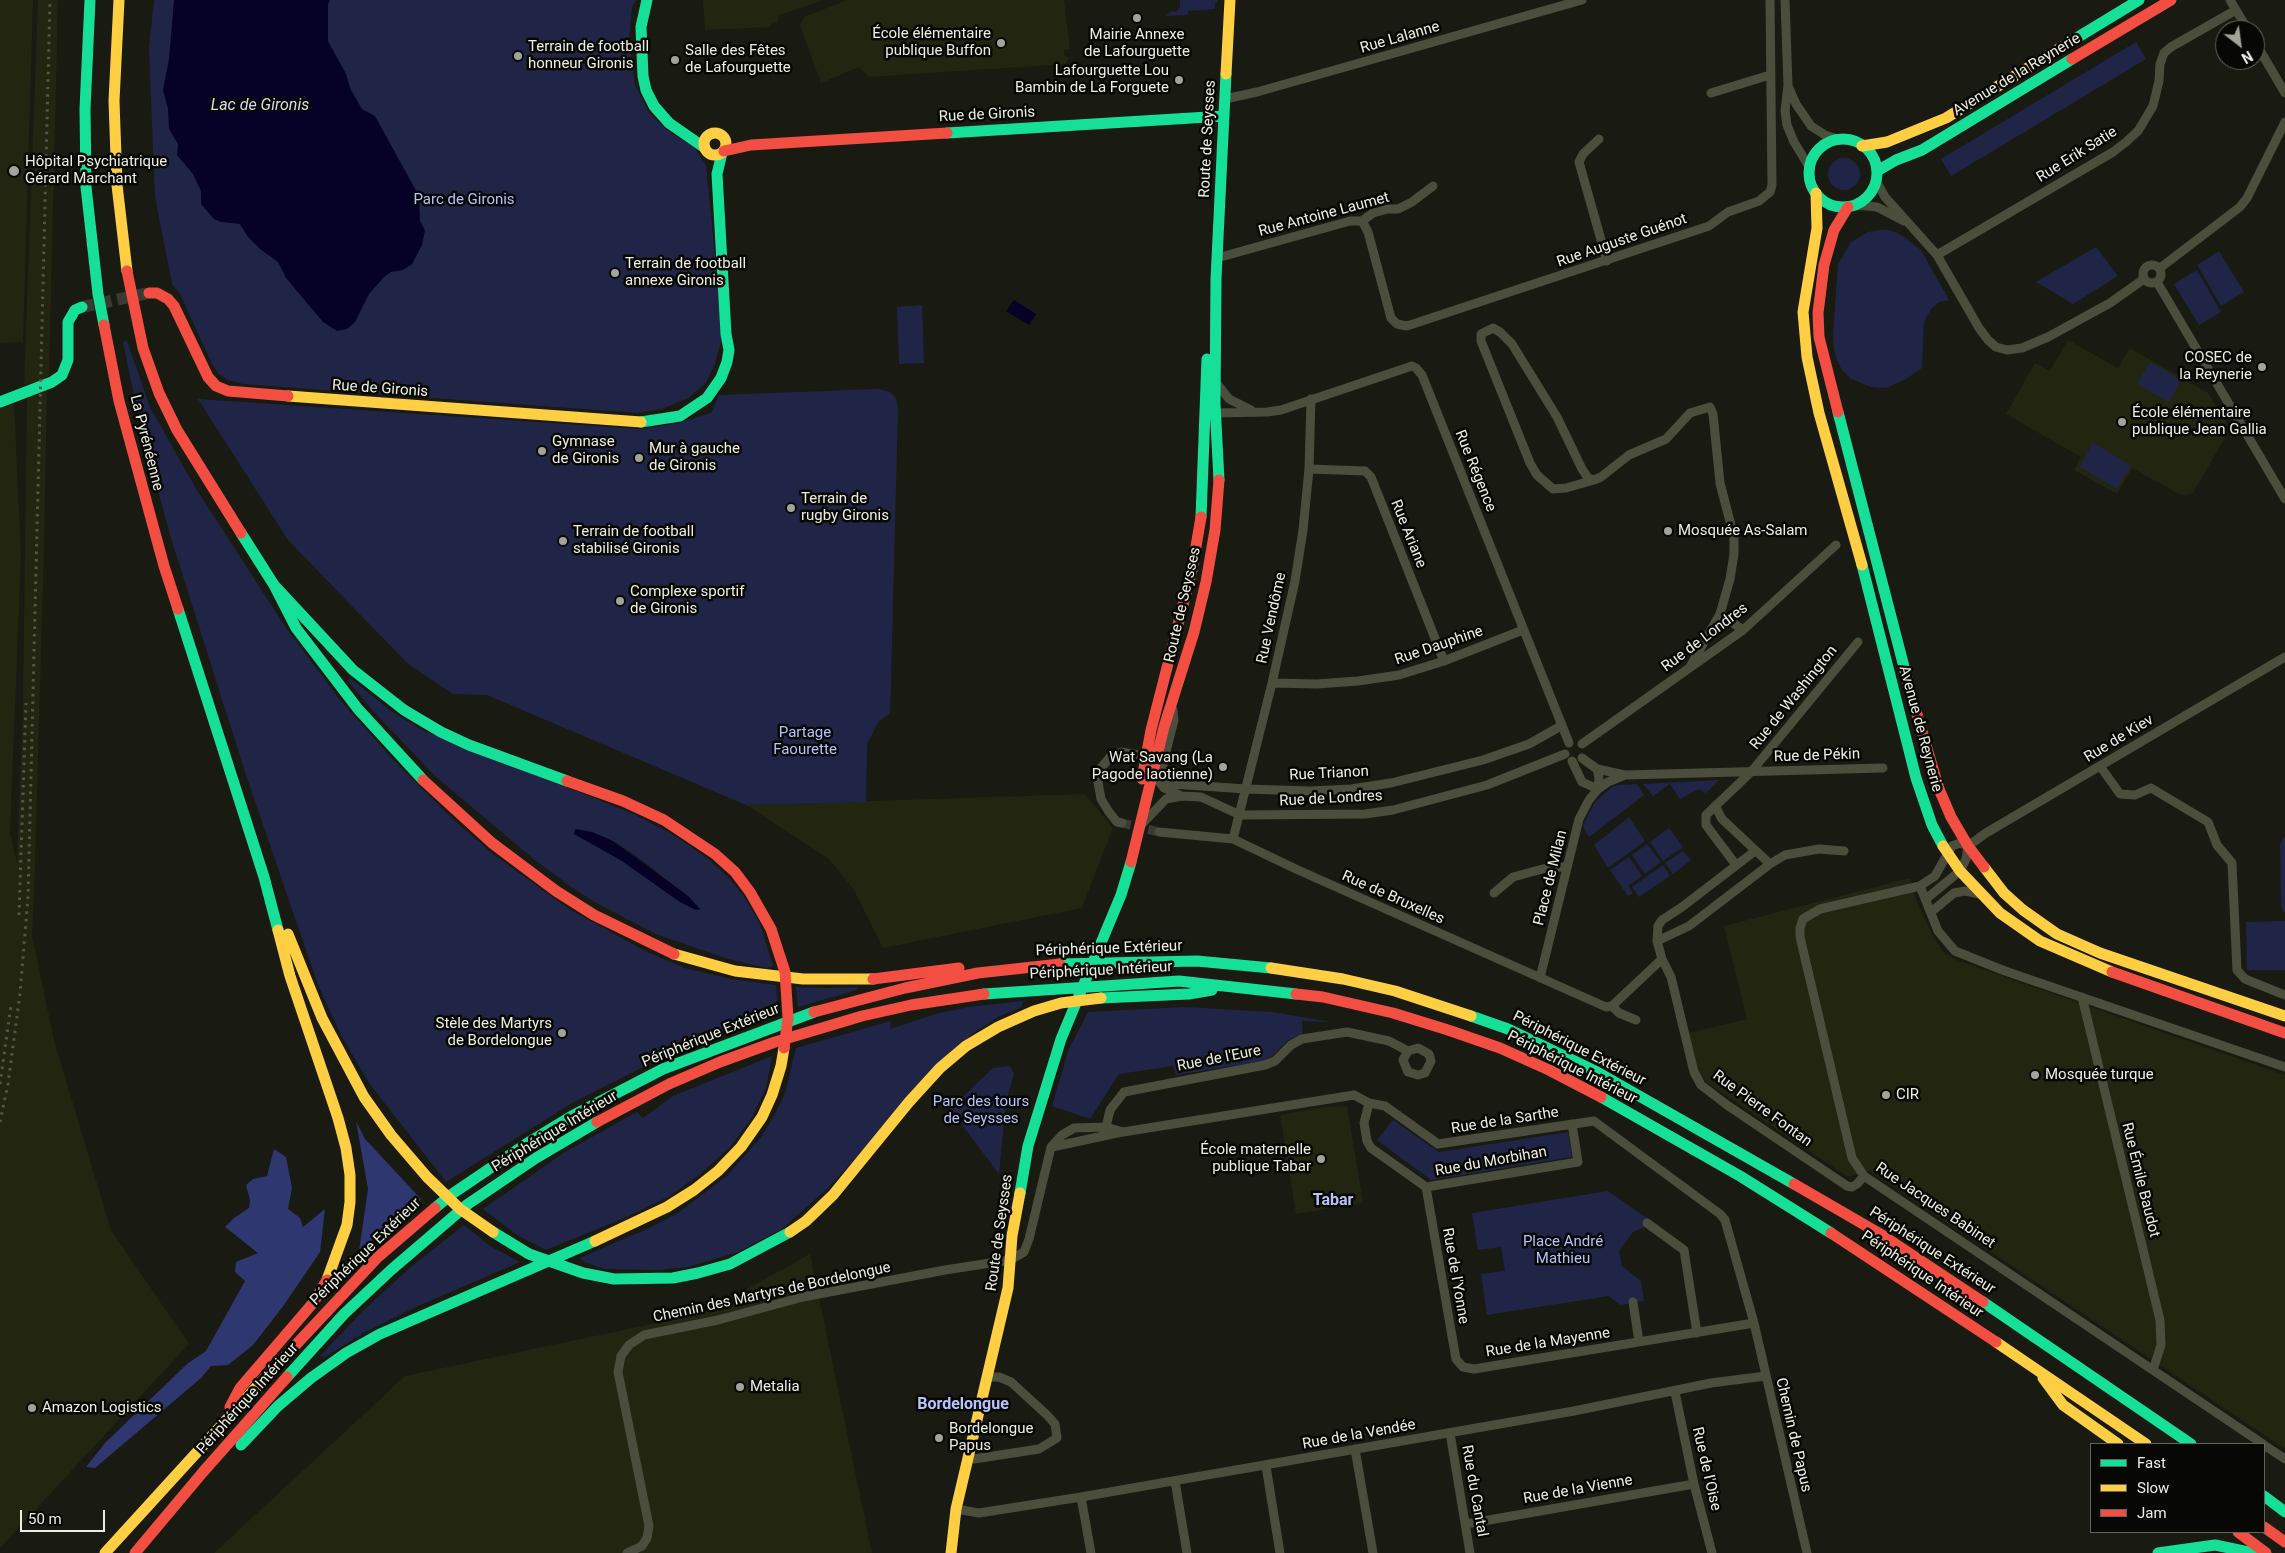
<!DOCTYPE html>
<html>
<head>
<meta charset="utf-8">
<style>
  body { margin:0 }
  #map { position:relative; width:2285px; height:1553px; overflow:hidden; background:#191a12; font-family:Roboto,sans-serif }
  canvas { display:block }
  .legend { position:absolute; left:2090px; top:1443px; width:175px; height:90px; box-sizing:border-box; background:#070803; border:1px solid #63645d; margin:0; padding:6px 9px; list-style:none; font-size:15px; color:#eceee4 }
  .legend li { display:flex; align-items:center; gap:10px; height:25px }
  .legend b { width:25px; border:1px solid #63645d }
  .north { position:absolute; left:2215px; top:20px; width:50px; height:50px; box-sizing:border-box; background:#070803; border:1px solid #63645d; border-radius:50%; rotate:150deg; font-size:14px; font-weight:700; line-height:20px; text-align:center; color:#eceee4 }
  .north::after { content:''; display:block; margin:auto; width:18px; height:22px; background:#a2a49a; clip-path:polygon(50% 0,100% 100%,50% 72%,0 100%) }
  .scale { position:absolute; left:20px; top:1510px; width:85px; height:22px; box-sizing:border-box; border:2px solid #eceee4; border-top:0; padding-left:6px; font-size:15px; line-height:18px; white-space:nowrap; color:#eceee4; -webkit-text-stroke:4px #070803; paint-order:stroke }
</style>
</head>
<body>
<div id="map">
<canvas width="2285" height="1553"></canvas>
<ul class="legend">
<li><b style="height:6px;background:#16e098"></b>Fast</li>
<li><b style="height:6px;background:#ffcf43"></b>Slow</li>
<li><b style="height:6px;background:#f24e42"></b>Jam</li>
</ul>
<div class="north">N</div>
<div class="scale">50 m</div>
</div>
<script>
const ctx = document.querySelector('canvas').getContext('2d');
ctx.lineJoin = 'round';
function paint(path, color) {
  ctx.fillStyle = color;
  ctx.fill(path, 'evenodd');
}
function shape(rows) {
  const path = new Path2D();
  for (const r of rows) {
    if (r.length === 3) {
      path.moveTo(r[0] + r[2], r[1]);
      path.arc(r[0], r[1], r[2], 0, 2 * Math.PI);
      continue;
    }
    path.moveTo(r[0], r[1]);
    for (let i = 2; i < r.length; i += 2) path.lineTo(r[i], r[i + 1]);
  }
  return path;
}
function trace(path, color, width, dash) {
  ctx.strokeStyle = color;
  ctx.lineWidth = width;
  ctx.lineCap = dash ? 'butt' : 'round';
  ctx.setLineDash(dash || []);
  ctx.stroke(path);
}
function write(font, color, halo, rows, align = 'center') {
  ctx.font = font + ' Roboto,sans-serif';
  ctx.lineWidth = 5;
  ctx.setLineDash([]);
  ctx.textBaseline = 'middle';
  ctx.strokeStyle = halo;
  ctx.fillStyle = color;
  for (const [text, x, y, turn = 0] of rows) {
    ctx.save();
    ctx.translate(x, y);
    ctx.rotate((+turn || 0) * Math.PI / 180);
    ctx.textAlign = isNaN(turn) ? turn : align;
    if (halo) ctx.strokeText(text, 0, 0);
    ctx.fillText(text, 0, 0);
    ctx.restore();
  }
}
paint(shape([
  [0,0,33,0,23,342,0,343],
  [38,0,58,0,49,376,44,378,43,391,47,390,44,548,34,898,32,935,54,1040,111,1230,189,1344,0,1548,0,408,14,403,21,555,10,833,17,863,23,702,27,396,32,394,31,383,24,385],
  [703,0,823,0,778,16,778,23,770,24,770,27,705,30],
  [847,0,1064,0,1070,49,1064,50,1064,55,1069,58,1066,64,869,77,859,67,821,83,800,26,804,17],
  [2068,340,2118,368,2130,348,2208,393,2230,429,2193,493,2186,495,2179,494,2132,468,2117,494,2074,470,2081,457,2006,414,2035,363,2050,371],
  [1085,794,1113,828,1082,908,883,948,854,890,829,859,746,805],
  [1910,878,1917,902,1934,938,1944,953,1957,960,2285,1075,2285,1449,1870,1171,1848,1177,1706,1082,1699,1073,1688,1033,1747,1019,1724,926],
  [1347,1106,1363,1203,1296,1214,1280,1115,1324,1107],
  [810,1254,872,1553,214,1553,405,1376,704,1313]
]), '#222510');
paint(shape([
  [154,0,636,0,632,7,629,39,635,85,649,113,669,132,693,146,706,165,720,306,721,342,714,366,705,384,688,398,662,409,638,413,243,384,228,380,219,374,212,364,180,294,172,284,155,197,149,48],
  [1180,0,1217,0,1217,2,1215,3,1215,9,1188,11,1188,15,1166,16,1171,11,1176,12,1180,7],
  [2136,42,2146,59,1951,176,1941,159],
  [1844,174,16],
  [1880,230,1890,230,1901,235,1921,250,1949,300,1939,302,1931,309,1924,322,1922,368,1906,379,1886,388,1871,387,1851,379,1842,370,1837,360,1834,350,1833,335,1838,264,1851,242,1868,232],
  [2096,247,2118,276,2073,304,2036,282],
  [2219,251,2244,292,2221,306,2197,265],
  [2197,270,2221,312,2199,325,2174,284],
  [922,305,924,363,899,364,897,307],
  [127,341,150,407,195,487,284,625,340,700,396,763,456,822,493,854,569,909,647,952,685,968,731,979,776,985,778,1012,700,1040,694,1037,671,1053,572,1103,446,1182,369,1083,341,1035,318,985,246,775,170,535,145,442,131,381,123,342],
  [2150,362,2181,380,2169,402,2137,384],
  [879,389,890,392,896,398,898,408,891,681,890,714,879,721,867,744,866,802,746,805,487,695,453,694,407,663,288,540,198,399,640,429,675,424,711,413,719,395],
  [2093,443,2131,465,2117,489,2080,467],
  [350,678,391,711,422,730,634,814,675,836,707,858,730,879,745,898,760,924,773,966,766,968,725,958,656,934,598,904,573,888,536,861,435,776,373,711,348,681],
  [592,832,613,841,635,855,688,896,700,909,696,910,680,902,622,861,589,841],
  [1719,780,1706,793,1699,789,1680,799,1670,784,1653,796,1643,784],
  [1637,784,1644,795,1589,837,1583,826,1595,802,1612,787,1618,785],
  [1629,817,1645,841,1608,868,1594,845],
  [1669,828,1683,847,1663,861,1650,842],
  [2285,836,2285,912,2284,912,2281,907,2280,844],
  [1647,844,1661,862,1645,874,1632,855],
  [1683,851,1691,860,1673,874,1665,863],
  [1629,857,1642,876,1628,886,1633,893,1628,896,1610,870],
  [1663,865,1670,876,1639,897,1632,887],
  [2285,921,2285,970,2247,970,2246,922],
  [796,987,829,988,858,987,857,990,798,1007],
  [1023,1001,1022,1007,1000,1016,973,1033,828,1188,783,1228,738,1252,688,1267,659,1270,604,1269,585,1262,580,1258,647,1229,678,1213,728,1175,762,1136,775,1114,785,1093,796,1048,891,1021,890,1029,935,1014,969,1007],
  [1185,1007,1273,1012,1331,1022,1302,1021,1303,1036,1295,1037,1287,1041,1273,1055,1264,1061,1176,1075,1173,1066,1119,1074,1090,1119,1052,1106,1068,1051,1088,1012],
  [772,1056,766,1088,751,1119,730,1147,699,1175,668,1197,629,1216,546,1250,517,1235,483,1209,565,1152,637,1112,643,1118,673,1096],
  [1010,1066,1014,1074,1006,1101,999,1174,950,1109,993,1068],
  [1393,1120,1439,1152,1568,1132,1572,1157,1431,1180,1377,1140],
  [1608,1191,1650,1220,1645,1227,1633,1232,1619,1251,1622,1266,1641,1281,1644,1301,1620,1305,1609,1296,1487,1315,1481,1274,1505,1271,1501,1247,1478,1250,1472,1213],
  [464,1225,490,1246,520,1262,416,1307,365,1332,325,1357,320,1356,363,1311,412,1266]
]), '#202547');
paint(shape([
  [356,1121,365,1139,421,1199,359,1251,368,1189],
  [274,1149,286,1157,292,1188,288,1209,300,1218,303,1227,325,1209,320,1252,284,1305,253,1345,228,1365,211,1366,201,1378,95,1468,86,1467,105,1443,187,1364,206,1351,245,1281,235,1272,236,1262,258,1253,225,1227,234,1218,249,1208,250,1200,246,1185,253,1179,267,1176]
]), '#2f3771');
paint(shape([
  [174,0,330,0,328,4,328,41,346,74,351,90,362,109,375,116,419,196,420,221,425,230,422,245,412,264,403,270,391,272,384,277,369,294,355,322,347,329,337,331,323,322,286,278,278,262,260,249,248,237,240,224,221,222,214,219,201,204,201,191,193,174,177,155,178,144,169,129,168,109,163,90,169,59],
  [1014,300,1036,314,1029,325,1006,311],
  [575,829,592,832,613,841,688,896,700,909,696,910,680,902,622,861,574,834]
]), '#060227');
trace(shape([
  [1122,823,1159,832]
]), '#393a32', 9, [9, 4.5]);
trace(shape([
  [82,307,149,293]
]), '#393a32', 12, [12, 6]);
trace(shape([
  [1785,0,1788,85,1785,111,1787,125,1794,142,1810,168],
  [2230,0,2248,30],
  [2255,42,2285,93],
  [1789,88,1796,104,1811,126,1825,135,1840,140],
  [1711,93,1770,75],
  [1225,99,1257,92,1582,0],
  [1599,139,1583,154,1579,162,1607,261],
  [1876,181,1885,197,1937,255,1979,328,1988,340,1996,347,2007,350,2022,348,2048,337,2110,303,2144,279],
  [1856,205,1877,207,1904,221],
  [1362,221,1368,232,1391,318,1397,324,1407,326,1709,226,1728,212,1759,201,1770,192,1772,185,1770,0],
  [1937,255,2113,152,2126,142,2138,131,2153,106,2159,81,2160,64,2164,53,2171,47,2236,10],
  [1217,258,1350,221,1362,221,1373,213,1388,209,1398,209,1412,202,1433,186],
  [2152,274,9],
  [2160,268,2240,207,2247,198,2285,122],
  [2157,282,2285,499],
  [1215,381,1229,399,1251,410],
  [1212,408,1216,413,1267,412,1281,410,1412,366,1416,368,1422,375,1569,743],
  [1309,469,1365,471,1371,477,1444,661],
  [1594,480,1588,478,1582,469,1557,417,1512,344,1500,332,1493,328,1481,334,1481,341,1530,463,1537,475,1553,489,1566,488,1594,480,1601,477,1629,455,1666,439,1690,413,1710,407,1713,414,1720,483,1734,537,1734,554,1730,579,1720,614,1690,667],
  [1720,614,1743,630],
  [1272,683,1317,684,1358,681,1399,675,1444,661,1523,630],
  [1173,710,1174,720,1163,764,1164,778,1169,783,1173,784,1246,789,1310,791,1351,789,1391,783,1483,760,1529,744,1561,726],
  [1582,744,1743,630,1836,545],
  [1572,761,1582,782,1598,789,1608,782,1625,775],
  [2100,766,2120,794,2135,795,2151,788,2208,822,2217,845,2232,863,2237,970,2245,979,2285,995],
  [1597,769,1625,775,1883,768],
  [1152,772,1164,788,1182,796],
  [1715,806,1722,819,1770,864,1785,855,1819,849,1844,851],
  [1122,823,1117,822,1109,812,1101,799,1098,782,1101,768,1111,756,1121,752,1151,757],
  [1142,824,1166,799,1182,796,1201,797,1240,815,1365,814,1393,810,1487,785,1565,754],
  [1159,832,1233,839,1298,870,1606,1007,1612,1006,1662,959],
  [1233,839,1272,683,1295,581,1303,530,1309,469,1311,399],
  [1968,846,1960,843,1952,846,1935,876,1920,886,1820,909,1803,919,1800,928,1800,937,1852,1158,1864,1176,2263,1444],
  [1968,846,1986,833,2285,657],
  [1755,851,1682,907,1662,920,1658,926,1657,941,1662,959,1671,977,1694,1072,1701,1085,1727,1105,1847,1186,1852,1187,1857,1184,1864,1176],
  [1736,865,1706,825,1706,815,1751,772,1858,642],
  [1920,886,1938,931,1955,951,2005,971,2285,1067],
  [1494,893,1513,877,1550,867,1566,867],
  [1926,899,1960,871,1966,859,1968,846],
  [1931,912,1954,893,1965,891,1980,894],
  [1657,941,1689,926,1770,864],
  [1540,978,1579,819,1589,800,1598,789,1599,778,1597,769,1582,758],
  [2082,997,2160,1320,2161,1345,2153,1370],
  [1612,1006,1619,1013,1636,1020],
  [1369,1103,1364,1123,1367,1141,1371,1148,1426,1187,1578,1162,1572,1124],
  [1106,1127,1110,1110,1124,1092,1265,1065,1275,1061,1291,1045,1302,1039,1347,1032,1389,1041,1408,1051,1403,1060,1408,1072,1418,1075,1425,1073,1431,1061,1429,1054,1418,1048,1408,1051],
  [1052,1147,1122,1132],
  [1426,1187,1456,1359,1463,1367,1474,1369,1754,1323],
  [1647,1223,1684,1250,1697,1333],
  [1633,1302,1639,1342],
  [1675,1392,1694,1484,1712,1553],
  [1450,1433,1470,1553],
  [2264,1445,2285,1459],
  [1355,1449,1373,1553],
  [968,1458,974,1459,1039,1449,1057,1438,1055,1424,1047,1415,1011,1382,999,1377,987,1377],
  [1266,1466,1280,1553],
  [1175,1481,1187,1553],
  [1081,1497,1091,1553],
  [956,1509,979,1513,1081,1497,1574,1411,1711,1383,1766,1376],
  [1466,1524,1694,1484],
  [642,1546,647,1538,649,1526,618,1372,621,1356,629,1345,644,1335,718,1320,803,1297,945,1270,1010,1260,1024,1252,1029,1239,1051,1147,1062,1135,1074,1128,1106,1127,1123,1132,1354,1095,1369,1103,1385,1106,1438,1144,1594,1121,1720,1214,1725,1220,1754,1323,1807,1553],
  [627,1553,642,1546]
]), '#4b4e3c', 9);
trace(shape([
  [90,0,85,109,86,187,98,294,104,325],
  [647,0,641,27,643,76,646,90,654,106,669,123,705,148],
  [2070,42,2139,0],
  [947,133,1224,116],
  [1843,173,34],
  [1877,171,1896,160,1922,150,2072,59],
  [0,402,52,382,62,375,68,360,68,322,75,310,82,307],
  [1838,412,1911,694],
  [641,422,680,416,707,398,721,378,727,362,729,350,726,334,717,174,722,153],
  [1219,480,1215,404,1216,279,1226,74],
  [1201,517,1207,359],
  [241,533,274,585,296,628,358,709,423,780],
  [1862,565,1916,778,1932,825,1943,846],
  [274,585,353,670,404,710,441,732,469,745,567,781],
  [178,609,264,877,278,930],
  [1060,964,1197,961,1271,968],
  [984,994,1179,981,1296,994],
  [1101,998,1189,994,1212,990],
  [1471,1016,1508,1029,1597,1072,1794,1184],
  [1601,1097,1740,1176,1831,1233],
  [1020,1193,1028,1146,1061,1039,1121,895,1131,862],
  [435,1208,452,1194,526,1144,572,1116,663,1069,814,1012],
  [493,1232,529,1254,583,1273,614,1279,673,1278,698,1273,730,1264,790,1232],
  [1983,1302,2191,1444],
  [287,1377,344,1314,391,1270,468,1204,536,1158,597,1122],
  [241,1445,278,1406,311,1378,346,1353,380,1334,595,1241],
  [2264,1496,2285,1512],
  [2158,1553,2215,1545,2253,1553]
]), '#16e098', 11);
trace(shape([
  [119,0,114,101,117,185,127,271],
  [1226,74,1230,0],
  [715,144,11],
  [1862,146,1887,142,1946,118,2070,42],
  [1816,193,1817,228,1803,312,1807,357,1819,413,1862,565],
  [288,396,641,422],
  [1943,846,1960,871,2000,913,2040,941,2112,972],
  [1984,867,2004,893,2023,910,2057,934,2100,953,2285,1016],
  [278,930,290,976,338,1118,346,1148,350,1175,350,1202,347,1225,327,1280],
  [288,934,322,1018,364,1097,391,1135,427,1177,460,1209,493,1232],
  [674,954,735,971,803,979,873,979],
  [1271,968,1343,979,1395,991,1471,1016],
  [790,1232,806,1221,833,1195,909,1102,940,1068,966,1046,998,1027,1034,1011,1061,1003,1101,998],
  [595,1241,667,1207,694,1190,718,1171,741,1147,762,1117,772,1095,781,1066,784,1048],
  [1996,1342,2146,1444],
  [2043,1378,2063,1405,2118,1444],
  [105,1553,261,1382],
  [951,1553,956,1509,1008,1288,1012,1236,1020,1193]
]), '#ffcf43', 11);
trace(shape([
  [2072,59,2171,0],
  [724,151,751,145,947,133],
  [127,271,143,348,159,393,177,430,241,533],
  [149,293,157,293,168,299,174,306,208,377,216,386,228,391,288,396],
  [104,325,119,401,164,566,178,609],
  [1838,412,1819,337,1818,313,1824,265,1834,230,1848,207],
  [1911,694,1939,789,1951,817,1968,846,1984,867],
  [1142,779,1151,730,1192,570,1201,517],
  [423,780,492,843,556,891,594,915,674,954],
  [567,781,623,801,664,820,715,854,735,872,750,892,771,929,785,972,788,1018,784,1048],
  [1131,862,1164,727,1194,632,1206,582,1215,530,1219,480],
  [2112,972,2285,1033],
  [873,979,959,968],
  [1296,994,1323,997,1393,1013,1448,1030,1500,1048,1549,1070,1601,1097],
  [814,1012,905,988,978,973,1060,964],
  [597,1122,669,1084,720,1062,775,1042,862,1016,911,1005,984,994],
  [1794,1184,1882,1235,1983,1302],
  [1831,1233,1996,1342],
  [261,1382,378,1257,435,1208],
  [230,1407,240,1388,313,1303,327,1280],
  [2264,1527,2285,1542],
  [2238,1532,2266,1553],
  [135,1553,203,1472,287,1377]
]), '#f24e42', 11);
trace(shape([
  [19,915,26,703],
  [0,1084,11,1005],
  [0,1122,8,1084,20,994,28,897,50,0]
]), '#55564a', 3, [2.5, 5]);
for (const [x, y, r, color] of [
  [1137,18,5,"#a2a49a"],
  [1001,43,5,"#a2a49a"],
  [518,56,5,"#a2a49a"],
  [675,60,5,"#a2a49a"],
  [1179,80,5,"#a2a49a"],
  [14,171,6,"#a2a49a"],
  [615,273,5,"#a2a49a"],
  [2262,367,5,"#a2a49a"],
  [2122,422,5,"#a2a49a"],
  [542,451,5,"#a2a49a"],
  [639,458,5,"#a2a49a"],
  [791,508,5,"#a2a49a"],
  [1668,531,5,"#a2a49a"],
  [563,541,5,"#a2a49a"],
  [620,601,5,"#a2a49a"],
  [1223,767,5,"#a2a49a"],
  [562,1033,5,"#a2a49a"],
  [2035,1075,5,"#a2a49a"],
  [1886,1095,5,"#a2a49a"],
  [1321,1159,5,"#a2a49a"],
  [740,1387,5,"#a2a49a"],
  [32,1408,5,"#a2a49a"],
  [939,1438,5,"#a2a49a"]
]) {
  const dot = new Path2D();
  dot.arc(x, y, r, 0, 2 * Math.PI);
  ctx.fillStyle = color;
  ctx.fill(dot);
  trace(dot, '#070803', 2);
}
write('15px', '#eceee4', '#070803', [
  ["École élémentaire",991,34,"right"],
  ["publique Buffon",991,51,"right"],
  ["Mairie Annexe",1137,35,"center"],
  ["de Lafourguette",1137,52,"center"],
  ["Terrain de football",528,47],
  ["honneur Gironis",528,64],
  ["Salle des Fêtes",685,51],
  ["de Lafourguette",685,68],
  ["Lafourguette Lou",1169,71,"right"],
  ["Bambin de La Forguete",1169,88,"right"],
  ["Hôpital Psychiatrique",25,162],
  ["Gérard Marchant",25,179],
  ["Terrain de football",625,264],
  ["annexe Gironis",625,281],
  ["COSEC de",2252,358,"right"],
  ["la Reynerie",2252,375,"right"],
  ["École élémentaire",2132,413],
  ["publique Jean Gallia",2132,430],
  ["Gymnase",552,442],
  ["de Gironis",552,459],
  ["Mur à gauche",649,449],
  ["de Gironis",649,466],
  ["Terrain de",801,499],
  ["rugby Gironis",801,516],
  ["Mosquée As-Salam",1678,531],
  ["Terrain de football",573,532],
  ["stabilisé Gironis",573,549],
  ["Complexe sportif",630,592],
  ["de Gironis",630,609],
  ["Wat Savang (La",1213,758,"right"],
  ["Pagode laotienne)",1213,775,"right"],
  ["Stèle des Martyrs",552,1024,"right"],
  ["de Bordelongue",552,1041,"right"],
  ["Mosquée turque",2045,1075],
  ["CIR",1896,1095],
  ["École maternelle",1311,1150,"right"],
  ["publique Tabar",1311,1167,"right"],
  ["Metalia",750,1387],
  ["Amazon Logistics",42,1408],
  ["Bordelongue",949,1429],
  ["Papus",949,1446]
], 'left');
write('15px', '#eceee4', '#070803', [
  ["Rue Lalanne",1400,38,-16],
  ["Avenue de la Reynerie",2017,75,-31],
  ["Rue de Gironis",987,115,-3],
  ["Route de Seysses",1208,139,-87],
  ["Rue Erik Satie",2077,155,-32],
  ["Rue Antoine Laumet",1324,215,-15],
  ["Rue Auguste Guénot",1622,241,-19],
  ["Rue de Gironis",380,389,4],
  ["La Pyrénéenne",146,443,76],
  ["Rue Régence",1475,471,68],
  ["Rue Ariane",1408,534,68],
  ["Route de Seysses",1183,605,-77],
  ["Rue Vendôme",1272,618,-78],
  ["Rue de Londres",1705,638,-37],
  ["Rue Dauphine",1439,646,-19],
  ["Rue de Washington",1794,698,-51],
  ["Avenue de Reynerie",1920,729,75],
  ["Rue de Kiev",2119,739,-31],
  ["Rue de Pékin",1817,756,-2],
  ["Rue Trianon",1329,774,-3],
  ["Rue de Londres",1331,799,-3],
  ["Place de Milan",1551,878,-76],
  ["Rue de Bruxelles",1393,898,24],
  ["Périphérique Extérieur",1109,949,-2],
  ["Périphérique Intérieur",1101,971,-3],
  ["Périphérique Extérieur",711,1036,-22],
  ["Périphérique Extérieur",1579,1049,27],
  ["Rue de l'Eure",1219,1059,-11],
  ["Périphérique Intérieur",1572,1068,27],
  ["Rue Pierre Fontan",1762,1109,36],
  ["Rue de la Sarthe",1505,1121,-9],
  ["Périphérique Intérieur",555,1132,-31],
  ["Rue du Morbihan",1491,1162,-10],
  ["Rue Émile Baudot",2140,1180,76],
  ["Rue Jacques Babinet",1935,1206,34],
  ["Route de Seysses",1000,1233,-82],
  ["Périphérique Extérieur",1932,1251,33],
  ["Périphérique Extérieur",366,1252,-44],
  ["Périphérique Intérieur",1922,1275,34],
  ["Rue de l'Yonne",1455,1276,80],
  ["Chemin des Martyrs de Bordelongue",772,1293,-12],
  ["Rue de la Mayenne",1548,1343,-9],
  ["Périphérique Intérieur",248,1399,-48],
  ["Rue de la Vendée",1359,1435,-10],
  ["Chemin de Papus",1793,1435,77],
  ["Rue de l'Oise",1706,1469,77],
  ["Rue de la Vienne",1578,1490,-10],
  ["Rue du Cantal",1474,1491,80]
]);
write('15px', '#b3c1fe', '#070803', [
  ["Parc de Gironis",464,200],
  ["Partage",805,733],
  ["Faourette",805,750],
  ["Parc des tours",981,1102],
  ["de Seysses",981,1119],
  ["Place André",1563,1242],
  ["Mathieu",1563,1259]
]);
write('italic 16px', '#d6dbf0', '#070803', [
  ["Lac de Gironis",260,106]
]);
write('bold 16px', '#b7c4fc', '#070803', [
  ["Tabar",1333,1201],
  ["Bordelongue",963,1405]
]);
</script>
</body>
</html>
